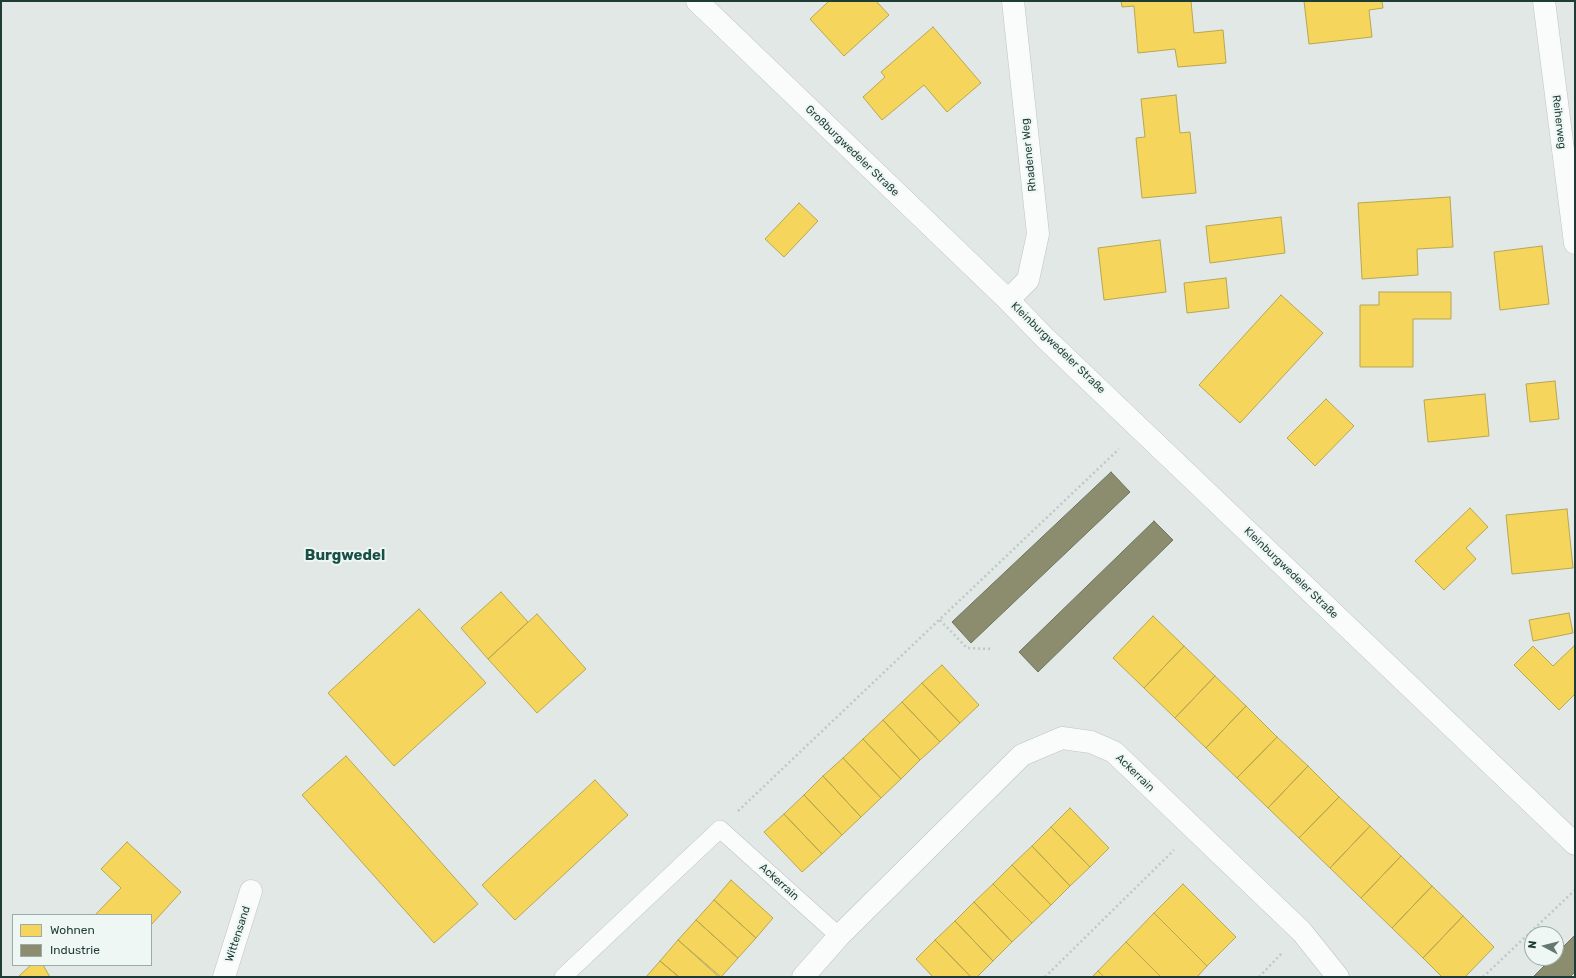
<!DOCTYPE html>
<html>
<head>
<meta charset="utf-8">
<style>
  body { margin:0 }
  #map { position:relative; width:1576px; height:978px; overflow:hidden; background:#e1e8e5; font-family:Rubik,sans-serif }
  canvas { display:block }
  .frame { position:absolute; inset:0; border:2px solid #1f3b36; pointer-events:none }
  .legend { position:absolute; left:12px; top:914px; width:140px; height:52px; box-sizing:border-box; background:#eef7f4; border:1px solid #9baca8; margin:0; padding:5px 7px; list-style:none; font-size:12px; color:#1f3b36 }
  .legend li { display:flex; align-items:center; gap:8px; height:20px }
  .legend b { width:20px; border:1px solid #9baca8 }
  .north { position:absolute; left:1524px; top:926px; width:40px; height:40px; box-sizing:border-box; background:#eef7f4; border:1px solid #9baca8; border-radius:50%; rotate:277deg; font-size:11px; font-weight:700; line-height:16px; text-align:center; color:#1f3b36 }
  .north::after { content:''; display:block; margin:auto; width:14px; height:18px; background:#637873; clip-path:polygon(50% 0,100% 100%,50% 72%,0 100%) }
</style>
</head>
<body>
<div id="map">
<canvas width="1576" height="978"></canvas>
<div class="frame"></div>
<ul class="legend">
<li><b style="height:11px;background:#f6d55c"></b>Wohnen</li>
<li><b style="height:11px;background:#8c8c6e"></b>Industrie</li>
</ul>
<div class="north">N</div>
</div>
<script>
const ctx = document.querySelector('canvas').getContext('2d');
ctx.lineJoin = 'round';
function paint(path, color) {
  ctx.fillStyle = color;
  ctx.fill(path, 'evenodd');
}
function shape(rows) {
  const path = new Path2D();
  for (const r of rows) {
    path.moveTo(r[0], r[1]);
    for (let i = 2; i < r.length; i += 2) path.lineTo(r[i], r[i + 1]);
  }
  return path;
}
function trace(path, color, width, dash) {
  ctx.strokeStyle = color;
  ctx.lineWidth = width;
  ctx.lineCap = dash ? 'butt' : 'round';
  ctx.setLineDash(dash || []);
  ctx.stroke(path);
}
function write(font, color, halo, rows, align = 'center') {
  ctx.font = font + ' Rubik,sans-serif';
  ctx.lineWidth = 4;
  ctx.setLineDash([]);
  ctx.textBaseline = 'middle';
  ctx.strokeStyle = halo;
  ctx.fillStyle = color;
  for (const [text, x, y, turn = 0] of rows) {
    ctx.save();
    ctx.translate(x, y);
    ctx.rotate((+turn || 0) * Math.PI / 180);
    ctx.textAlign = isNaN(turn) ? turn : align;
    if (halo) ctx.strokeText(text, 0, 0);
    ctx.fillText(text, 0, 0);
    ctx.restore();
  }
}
const homes = shape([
  [829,1,876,1,889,15,844,56,810,19,829,1],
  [1121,1,1191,1,1194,33,1223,30,1226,63,1178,67,1175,49,1138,53,1134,6,1122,7,1121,1],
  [1304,1,1382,1,1383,8,1369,10,1372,37,1309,44,1304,1],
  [933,27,981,83,947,112,924,85,882,120,863,97,885,77,881,72,933,27],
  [1176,95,1180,133,1190,132,1196,193,1142,198,1136,138,1145,137,1141,99,1176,95],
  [1450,197,1453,247,1417,249,1418,275,1362,279,1358,203,1450,197],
  [799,203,818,221,784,257,765,239,799,203],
  [1281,217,1285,253,1210,263,1206,226,1281,217],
  [1160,240,1166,292,1104,300,1098,248,1160,240],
  [1542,246,1549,304,1500,310,1494,252,1542,246],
  [1226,278,1229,308,1187,313,1184,283,1226,278],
  [1379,292,1451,292,1451,319,1413,319,1413,367,1360,367,1360,305,1379,305,1379,292],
  [1281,295,1323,333,1240,423,1199,385,1281,295],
  [1555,381,1559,419,1530,422,1526,384,1555,381],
  [1485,394,1489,436,1428,442,1424,400,1485,394],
  [1326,399,1354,426,1315,466,1287,438,1326,399],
  [1470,508,1488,527,1466,548,1476,559,1444,590,1415,561,1470,508],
  [1567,509,1573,568,1512,574,1506,515,1567,509],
  [501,592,528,622,488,659,461,628,501,592],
  [419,609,486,683,394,766,328,693,419,609],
  [1569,613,1573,633,1533,641,1529,620,1569,613],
  [537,614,586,669,537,713,488,659,537,614],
  [1153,616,1184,646,1144,688,1113,658,1153,616],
  [1575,645,1575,694,1559,710,1514,665,1533,646,1553,666,1575,645],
  [1184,646,1215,676,1175,718,1144,688,1184,646],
  [942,665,979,705,960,723,922,683,942,665],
  [1215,676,1246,706,1206,748,1175,718,1215,676],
  [922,683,960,723,940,742,902,702,922,683],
  [902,702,940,742,920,760,883,720,902,702],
  [1246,706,1277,737,1237,778,1206,748,1246,706],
  [883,720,920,760,901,779,863,739,883,720],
  [1277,737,1308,766,1268,808,1237,778,1277,737],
  [863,739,901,779,881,798,843,758,863,739],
  [346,756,478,904,434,943,302,795,346,756],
  [843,758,881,798,861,817,823,776,843,758],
  [1308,766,1339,797,1299,838,1268,808,1308,766],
  [823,776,861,817,842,835,804,795,823,776],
  [595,780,628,815,515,920,482,885,595,780],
  [804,795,842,835,822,854,784,814,804,795],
  [1339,797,1370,826,1330,868,1299,838,1339,797],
  [1070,808,1109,848,1090,867,1051,827,1070,808],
  [784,814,822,854,802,872,764,832,784,814],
  [1370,826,1401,856,1361,898,1330,868,1370,826],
  [1051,827,1090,867,1070,886,1032,846,1051,827],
  [127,842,181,892,151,925,151,915,95,915,121,888,101,869,127,842],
  [1032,846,1070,886,1051,905,1012,865,1032,846],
  [1401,856,1432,886,1392,928,1361,898,1401,856],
  [1012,865,1051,905,1032,923,993,884,1012,865],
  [731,880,773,918,756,938,714,900,731,880],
  [993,884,1032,923,1012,942,974,902,993,884],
  [1183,884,1236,937,1207,966,1154,913,1183,884],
  [1432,886,1463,916,1423,958,1392,928,1432,886],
  [714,900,756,938,738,958,696,920,714,900],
  [974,902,1012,942,993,961,955,921,974,902],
  [1154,913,1207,966,1197,977,1161,977,1126,942,1154,913],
  [1463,916,1494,947,1465,977,1442,977,1423,958,1463,916],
  [696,920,738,958,721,977,678,940,696,920],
  [955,921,993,961,977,977,971,977,935,940,955,921],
  [678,940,719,977,679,977,660,961,678,940],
  [935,940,971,977,933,977,916,959,935,940],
  [1126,942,1161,977,1104,977,1098,971,1126,942],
  [660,961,679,977,646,977,660,961],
  [31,965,43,965,50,977,18,977,31,965],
  [1098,971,1104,977,1092,977,1098,971]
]);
paint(homes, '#f6d55c');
trace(homes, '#b6a751', 1);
const industry = shape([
  [1111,472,1130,492,971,643,952,622,1111,472],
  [1154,521,1173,540,1038,672,1019,652,1154,521],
  [1575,935,1575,972,1570,977,1533,977,1552,958,1556,958,1556,954,1575,935]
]);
paint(industry, '#8c8c6e');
trace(industry, '#6b745d', 1);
const service = shape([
  [563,977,720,829,839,936]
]);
const minor = shape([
  [1544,1,1575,243],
  [1008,300,1028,280,1038,234,1013,1],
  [224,977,251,891],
  [803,977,839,936,1022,755,1062,738,1091,742,1114,752,1302,932,1338,977]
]);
const tertiary = shape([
  [697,1,1008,300,1045,338,1575,844]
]);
trace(service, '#bec5c2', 18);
trace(minor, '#bec5c2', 23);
trace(tertiary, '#bec5c2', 23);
trace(shape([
  [940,620,967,648,992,649],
  [738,811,1119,449],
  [1045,977,1174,850],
  [1259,977,1282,953],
  [1483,977,1575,890]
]), '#bfc8c6', 2.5, [2, 3]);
trace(service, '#fafcfb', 17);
trace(minor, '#fafcfb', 22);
trace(tertiary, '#fafcfb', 22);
write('11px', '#1f3b36', '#eef7f4', [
  ["Reiherweg",1559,122,83],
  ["Großburgwedeler Straße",852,151,44],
  ["Rhadener Weg",1029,155,-96],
  ["Kleinburgwedeler Straße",1058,348,44],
  ["Kleinburgwedeler Straße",1291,573,44],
  ["Ackerrain",1135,773,44],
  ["Ackerrain",779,882,42],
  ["Wittensand",238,934,-72]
]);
write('bold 15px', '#1a4e46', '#eef7f4', [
  ["Burgwedel",345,556]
]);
</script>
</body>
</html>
